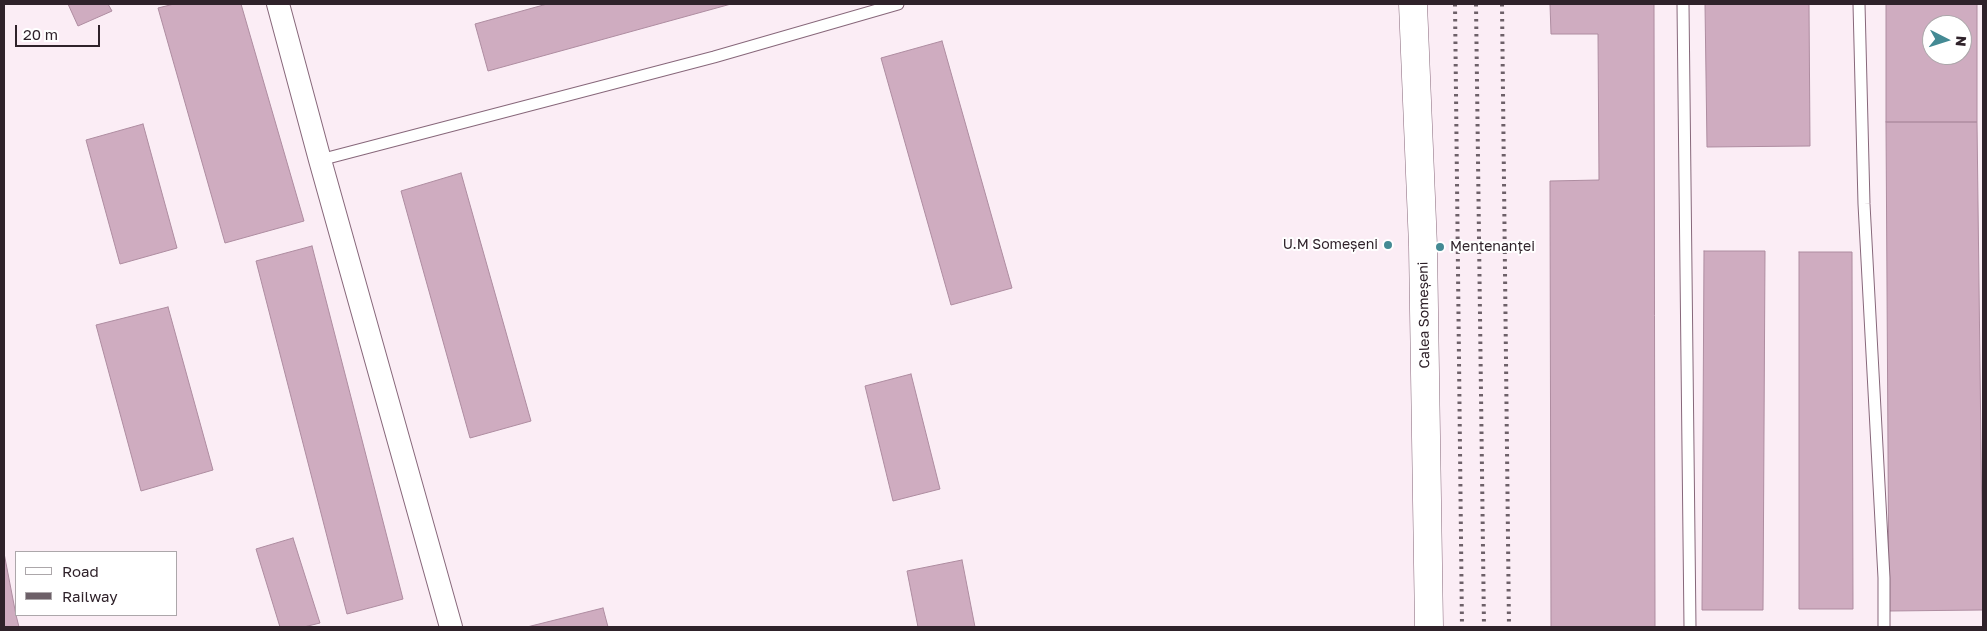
<!DOCTYPE html>
<html>
<head>
<meta charset="utf-8">
<style>
  body { margin:0 }
  #map { position:relative; width:1987px; height:631px; overflow:hidden; background:#fbedf5; font-family:"Golos Text",sans-serif }
  canvas { display:block }
  .frame { position:absolute; inset:0; border:5px solid #2f222a; pointer-events:none }
  .legend { position:absolute; left:15px; top:551px; width:162px; height:65px; box-sizing:border-box; background:#fff; border:1px solid #aca7aa; margin:0; padding:6px 9px; list-style:none; font-size:15px; color:#2f222a }
  .legend li { display:flex; align-items:center; gap:10px; height:25px }
  .legend b { width:25px; border:1px solid #aca7aa }
  .north { position:absolute; left:1922px; top:15px; width:50px; height:50px; box-sizing:border-box; background:#fff; border:1px solid #aca7aa; border-radius:50%; rotate:95deg; font-size:14px; font-weight:700; line-height:20px; text-align:center; color:#2f222a }
  .north::after { content:''; display:block; margin:auto; width:18px; height:22px; background:#448a94; clip-path:polygon(50% 0,100% 100%,50% 72%,0 100%) }
  .scale { position:absolute; left:15px; top:25px; width:85px; height:22px; box-sizing:border-box; border:2px solid #2f222a; border-top:0; padding-left:6px; font-size:15px; line-height:18px; white-space:nowrap; color:#2f222a; -webkit-text-stroke:4px #fff; paint-order:stroke }
</style>
</head>
<body>
<div id="map">
<canvas width="1987" height="631"></canvas>
<div class="frame"></div>
<ul class="legend">
<li><b style="height:6px;background:#fff"></b>Road</li>
<li><b style="height:6px;background:#6d6068"></b>Railway</li>
</ul>
<div class="north">N</div>
<div class="scale">20 m</div>
</div>
<script>
const ctx = document.querySelector('canvas').getContext('2d');
ctx.lineJoin = 'round';
function paint(path, color) {
  ctx.fillStyle = color;
  ctx.fill(path, 'evenodd');
}
function shape(rows) {
  const path = new Path2D();
  for (const r of rows) {
    path.moveTo(r[0], r[1]);
    for (let i = 2; i < r.length; i += 2) path.lineTo(r[i], r[i + 1]);
  }
  return path;
}
function trace(path, color, width, dash) {
  ctx.strokeStyle = color;
  ctx.lineWidth = width;
  ctx.lineCap = dash ? 'butt' : 'round';
  ctx.setLineDash(dash || []);
  ctx.stroke(path);
}
function write(font, color, halo, rows, align = 'center') {
  ctx.font = font + ' "Golos Text",sans-serif';
  ctx.lineWidth = 4;
  ctx.setLineDash([]);
  ctx.textBaseline = 'middle';
  ctx.strokeStyle = halo;
  ctx.fillStyle = color;
  for (const [text, x, y, turn = 0] of rows) {
    ctx.save();
    ctx.translate(x, y);
    ctx.rotate((+turn || 0) * Math.PI / 180);
    ctx.textAlign = isNaN(turn) ? turn : align;
    if (halo) ctx.strokeText(text, 0, 0);
    ctx.fillText(text, 0, 0);
    ctx.restore();
  }
}
const building = shape([
  [68,4,108,4,112,11,78,26,68,4],
  [174,4,241,4,304,221,225,243,158,8,174,4],
  [547,4,731,4,488,71,475,24,547,4],
  [1550,4,1654,4,1655,627,1551,627,1550,181,1599,180,1598,34,1551,34,1550,4],
  [1705,4,1809,4,1810,146,1707,147,1705,4],
  [1886,4,1977,4,1977,122,1886,122,1886,4],
  [1932,25,1962,25,1962,55,1932,55,1932,25],
  [942,41,1012,288,951,305,881,58,942,41],
  [1886,122,1977,122,1983,610,1889,611,1886,122],
  [143,124,177,248,120,264,86,140,143,124],
  [461,173,531,421,470,438,401,191,461,173],
  [312,246,403,599,347,614,256,261,312,246],
  [1704,251,1765,251,1763,610,1702,610,1704,251],
  [1799,252,1852,252,1853,609,1799,609,1799,252],
  [168,307,213,470,141,491,96,325,168,307],
  [911,374,940,489,893,501,865,386,911,374],
  [293,538,320,623,304,627,280,627,256,549,293,538],
  [4,553,16,615,19,627,4,627,4,553],
  [962,560,975,627,918,627,907,571,962,560],
  [603,608,608,627,527,627,603,608]
]);
paint(building, '#cfacc0');
trace(building, '#ae8ca0', 1);
const service = shape([
  [1683,4,1690,627],
  [1859,4,1864,204,1884,578,1884,627],
  [320,160,714,57,898,4]
]);
const minor = shape([
  [278,4,320,160,451,627]
]);
const secondary = shape([
  [1413,4,1423,246,1429,627]
]);
trace(service, '#87677a', 13);
trace(minor, '#87677a', 24);
trace(secondary, '#87677a', 29);
trace(service, '#fff', 11);
trace(minor, '#fff', 22);
trace(secondary, '#fff', 28);
trace(shape([
  [1455,4,1462,627],
  [1476,4,1484,627],
  [1502,4,1509,627]
]), '#6d6068', 4, [2.5, 5]);
for (const [x, y, r, color] of [
  [1388,245,5,"#448a94"],
  [1440,247,5,"#448a94"]
]) {
  const dot = new Path2D();
  dot.arc(x, y, r, 0, 2 * Math.PI);
  ctx.fillStyle = color;
  ctx.fill(dot);
  trace(dot, '#fff', 2);
}
write('14px', '#2f222a', '#fff', [
  ["U.M Someșeni",1378,245],
  ["Mentenanței",1450,247,"left"]
], 'right');
write('14px', '#2f222a', '#fff', [
  ["Calea Someșeni",1424,315,-91]
]);
</script>
</body>
</html>
